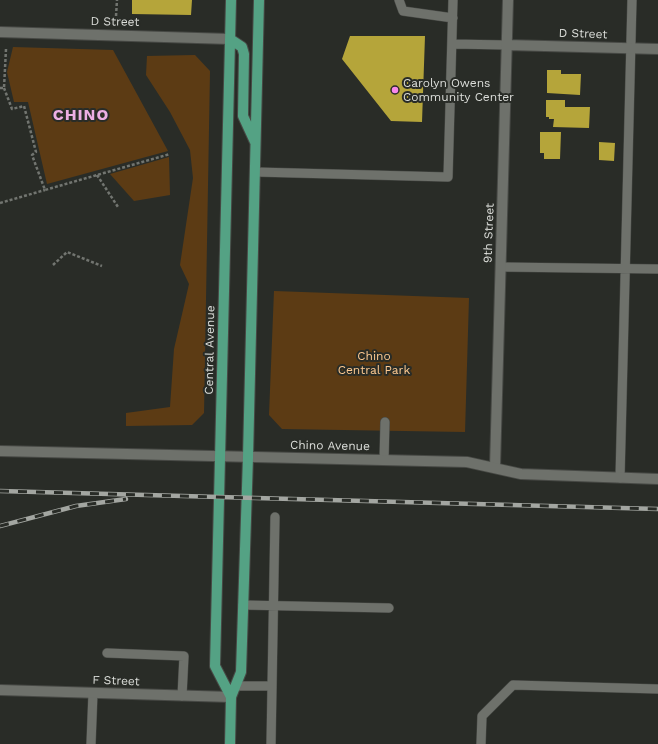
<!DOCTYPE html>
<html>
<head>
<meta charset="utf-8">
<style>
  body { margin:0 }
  canvas { display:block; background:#292c27 }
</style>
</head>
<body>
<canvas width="658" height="744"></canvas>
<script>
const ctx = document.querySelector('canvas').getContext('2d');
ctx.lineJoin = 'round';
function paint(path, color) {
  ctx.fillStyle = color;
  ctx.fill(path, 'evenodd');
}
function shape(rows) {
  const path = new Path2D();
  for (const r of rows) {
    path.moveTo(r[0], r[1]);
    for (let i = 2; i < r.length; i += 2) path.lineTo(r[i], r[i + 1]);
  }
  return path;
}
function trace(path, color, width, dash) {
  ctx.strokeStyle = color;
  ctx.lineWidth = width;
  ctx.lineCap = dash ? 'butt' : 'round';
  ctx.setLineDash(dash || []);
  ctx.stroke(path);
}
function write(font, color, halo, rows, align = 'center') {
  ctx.font = font + ' "Work Sans",sans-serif';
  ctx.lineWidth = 4;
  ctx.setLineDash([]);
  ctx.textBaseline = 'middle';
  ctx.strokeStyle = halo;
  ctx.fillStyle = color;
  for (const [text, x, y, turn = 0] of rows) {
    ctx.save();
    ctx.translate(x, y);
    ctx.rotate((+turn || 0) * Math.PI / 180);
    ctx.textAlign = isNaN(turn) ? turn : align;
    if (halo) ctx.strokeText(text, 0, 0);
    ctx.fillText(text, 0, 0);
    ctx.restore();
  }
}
paint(shape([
  [13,47,113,50,168,151,47,184,28,102,14,102,7,72],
  [195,55,210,71,204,413,192,425,126,426,126,413,170,407,174,349,189,284,180,265,193,178,190,150,170,112,146,75,147,56],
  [169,157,170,195,134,201,110,174],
  [274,291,469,298,465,432,282,429,269,415]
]), '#5c3b14');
paint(shape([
  [132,0,192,0,191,15,132,14],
  [350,36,425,36,422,122,391,121,342,59],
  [547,70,561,70,561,74,581,74,580,95,547,93],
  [546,100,565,100,565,107,590,107,589,128,553,127,554,119,549,119,549,117,546,117],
  [540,132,561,132,560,159,544,159,544,153,540,153],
  [599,142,615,143,614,161,599,160]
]), '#b5a53a');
const lane = shape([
  [399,0,403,11,453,18],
  [452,44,507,45],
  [256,172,448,177,453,0],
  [501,267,658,269],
  [384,460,385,422],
  [620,478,632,0],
  [243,605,389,608],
  [107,653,184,656,182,696],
  [236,686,272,686],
  [91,744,93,693],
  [271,744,275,517],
  [481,744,482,716,513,685,658,689]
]);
const street = shape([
  [0,32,230,39],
  [507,45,658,49],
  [495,467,508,0],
  [0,690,231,697]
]);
const secondary = shape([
  [0,451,467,462,521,474,658,479]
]);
const primary = shape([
  [231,0,215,666,231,697],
  [230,39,242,47,244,54,243,116,255,142],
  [230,744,231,697,241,672,248,457,259,0]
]);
trace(lane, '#474945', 10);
trace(street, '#474945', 12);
trace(secondary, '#474945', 12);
trace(primary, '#474945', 12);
trace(shape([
  [116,16,117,0],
  [0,88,4,88,6,49],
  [4,88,12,109,24,106,36,152,32,155,45,190,170,154],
  [97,175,118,207],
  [0,203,45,190],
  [53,265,67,252,102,266]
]), '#727570', 2.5, [3, 2]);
trace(lane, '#6e716b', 9);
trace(street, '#6e716b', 10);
trace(secondary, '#6e716b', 10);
trace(primary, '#54a284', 10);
const rail = shape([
  [0,491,658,509],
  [0,526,76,506,126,499]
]);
trace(rail, '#a3a6a1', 4.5);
trace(rail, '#292c27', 3, [9]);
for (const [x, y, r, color] of [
  [395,90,4,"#f788eb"]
]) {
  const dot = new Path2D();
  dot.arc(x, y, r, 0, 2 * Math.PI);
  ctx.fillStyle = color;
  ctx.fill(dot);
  trace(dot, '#292c27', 1.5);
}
write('12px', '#dcdeda', '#292c27', [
  ["D Street",115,22,1],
  ["D Street",583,34,2],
  ["9th Street",489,233,-88],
  ["Central Avenue",210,350,-89],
  ["Chino Avenue",330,446,1],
  ["F Street",116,681,2]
]);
write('12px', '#dcdeda', '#292c27', [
  ["Carolyn Owens",403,83],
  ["Community Center",403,97]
], 'left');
write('12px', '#feca91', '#292c27', [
  ["Chino",374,356],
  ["Central Park",374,370]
]);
ctx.letterSpacing = '1px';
write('bold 16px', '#ecaee3', '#292c27', [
  ["CHINO",81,115]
]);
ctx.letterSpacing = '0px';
</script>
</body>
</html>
